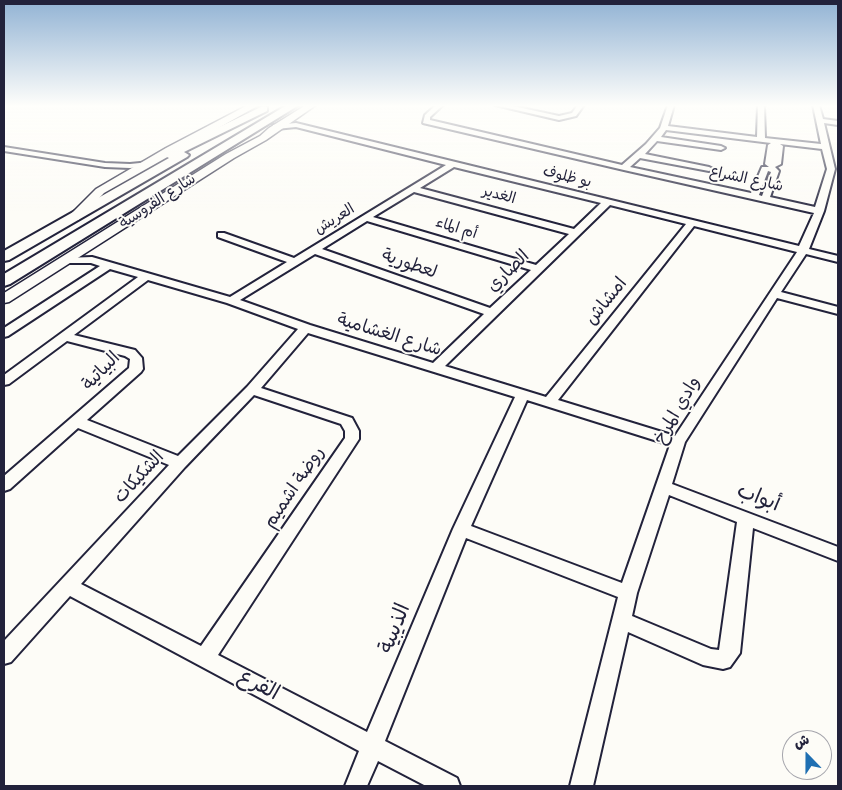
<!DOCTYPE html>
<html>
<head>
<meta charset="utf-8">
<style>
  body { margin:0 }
  #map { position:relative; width:842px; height:790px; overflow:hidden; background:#fdfcf7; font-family:Mynerve,"Playpen Sans Arabic",sans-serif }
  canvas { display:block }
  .frame { position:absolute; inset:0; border:5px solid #22223b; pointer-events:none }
  .north { position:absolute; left:782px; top:730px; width:50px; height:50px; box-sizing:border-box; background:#fdfcf7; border:1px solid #a5a5ac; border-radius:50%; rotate:338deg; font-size:14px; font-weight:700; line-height:20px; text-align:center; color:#22223b }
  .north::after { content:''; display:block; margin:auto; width:18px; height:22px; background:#1f6fb2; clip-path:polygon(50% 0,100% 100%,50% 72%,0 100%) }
</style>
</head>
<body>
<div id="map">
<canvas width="842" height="790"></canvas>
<div class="frame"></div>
<div class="north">ش</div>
</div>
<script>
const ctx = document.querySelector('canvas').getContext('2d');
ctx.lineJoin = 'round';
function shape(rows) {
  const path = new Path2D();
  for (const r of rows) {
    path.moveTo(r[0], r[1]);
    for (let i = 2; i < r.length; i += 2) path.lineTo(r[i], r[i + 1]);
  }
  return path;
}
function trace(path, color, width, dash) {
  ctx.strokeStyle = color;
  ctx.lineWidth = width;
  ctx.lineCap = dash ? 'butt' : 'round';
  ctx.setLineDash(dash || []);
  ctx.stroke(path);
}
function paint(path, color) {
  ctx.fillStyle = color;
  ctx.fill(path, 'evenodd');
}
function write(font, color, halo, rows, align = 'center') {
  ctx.font = font + ' Mynerve,"Playpen Sans Arabic",sans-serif';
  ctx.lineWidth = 4;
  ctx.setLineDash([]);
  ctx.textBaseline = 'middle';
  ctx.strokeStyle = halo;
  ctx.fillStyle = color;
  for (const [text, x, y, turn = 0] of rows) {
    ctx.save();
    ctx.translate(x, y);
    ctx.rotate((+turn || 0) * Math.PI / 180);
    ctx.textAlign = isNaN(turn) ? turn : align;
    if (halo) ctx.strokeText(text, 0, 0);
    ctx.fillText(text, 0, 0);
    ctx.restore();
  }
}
const minor = shape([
  [436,105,443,105,430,117,430,120,622,165,646,144,660,128,668,105,674,105,668,126,757,137,758,105,764,105,765,138,821,144,813,105,819,105,823,119,838,121,838,125,824,123,835,169,824,211,809,249,838,256,838,262,806,254,781,292,838,307,838,314,777,298,685,442,672,484,838,547,838,561,753,528,740,653,730,667,723,669,703,665,628,632,593,786,570,786,618,597,466,538,385,741,457,778,460,786,426,786,378,761,367,786,345,786,359,751,70,596,11,662,4,664,4,641,169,465,78,428,10,489,4,491,4,476,129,368,130,359,125,356,67,341,9,384,4,385,4,375,138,277,110,269,8,336,4,337,4,328,100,266,91,263,69,263,64,260,65,258,92,257,230,297,287,262,218,237,218,233,224,233,294,258,446,165,296,127,276,129,273,129,273,125,296,123,799,246,814,213,624,170,423,123,425,115,436,105],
  [666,130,771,143,768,145,765,164,769,167,762,167,751,193,630,167,640,158,709,171,713,169,709,167,645,154,657,141,721,150,725,148,721,146,661,137,666,130],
  [780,144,822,149,827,169,815,207,770,197,779,171,775,167,781,164,783,146,780,144],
  [454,167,601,203,574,229,420,188,454,167],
  [768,171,771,172,762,196,759,195,768,171],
  [414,192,569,234,536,265,373,217,414,192],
  [610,205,686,224,546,397,445,366,610,205],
  [367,221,531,270,490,308,322,249,367,221],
  [694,226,797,252,675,436,558,400,694,226],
  [315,254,484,314,433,363,310,325,240,300,315,254],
  [148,280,227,303,298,329,247,387,178,456,87,420,141,372,143,369,142,358,135,350,74,335,148,280],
  [308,333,515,397,453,529,367,732,218,655,359,439,359,431,352,418,261,388,308,333],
  [254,395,341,424,345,431,345,438,201,646,81,584,185,467,254,395],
  [527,400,670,445,622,583,471,526,527,400],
  [669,495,737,522,719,650,711,649,632,616,637,593,669,495],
  [495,105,508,105,559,116,572,113,578,105,584,105,576,116,559,120,495,105],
  [4,147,105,163,130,164,150,162,154,164,150,166,130,168,105,167,4,151,4,147]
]);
const major = shape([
  [248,105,259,105,104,193,78,220,70,220,68,217,96,189,166,148,248,105],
  [306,105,316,105,266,140,234,158,9,302,4,303,4,293,226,154,260,136,269,128,306,105]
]);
const highway = shape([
  [287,105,299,105,10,284,4,286,4,274,287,105],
  [263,106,267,107,267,111,184,152,189,155,187,157,9,260,4,261,4,251,169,158,163,155,165,153,263,106]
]);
trace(minor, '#22223b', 4);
trace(major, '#22223b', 3);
trace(highway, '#22223b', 4);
paint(minor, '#fdfcf7');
paint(major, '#fdfcf7');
paint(highway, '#fdfcf7');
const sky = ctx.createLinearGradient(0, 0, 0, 216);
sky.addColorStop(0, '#92b3d4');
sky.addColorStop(0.49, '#fefefb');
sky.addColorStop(1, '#fefefb00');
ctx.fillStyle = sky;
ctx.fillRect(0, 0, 842, 216);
write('15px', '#22223b', '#fdfcf7', [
  ["بو ظلوف",567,178,14],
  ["شارع الشراع",746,180,12],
  ["الغدير",499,196,15],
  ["شارع الفروسية",158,202,-33],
  ["العريش",335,220,-32],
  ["أم الماء",456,229,17]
]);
write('18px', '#22223b', '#fdfcf7', [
  ["لعطورية",409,265,19],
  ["الصاري",509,272,-44],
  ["امشاش",607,302,-51],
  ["شارع الغشامية",389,336,17],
  ["البياتية",102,372,-46],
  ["وادي المرخ",678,411,-60],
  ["الشكيكات",140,478,-47],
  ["روضة اشميم",295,488,-56]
]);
write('21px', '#22223b', '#fdfcf7', [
  ["أبواب",758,499,21],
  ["الذيبية",396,629,-68],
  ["الفرع",258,686,28]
]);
</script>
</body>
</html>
